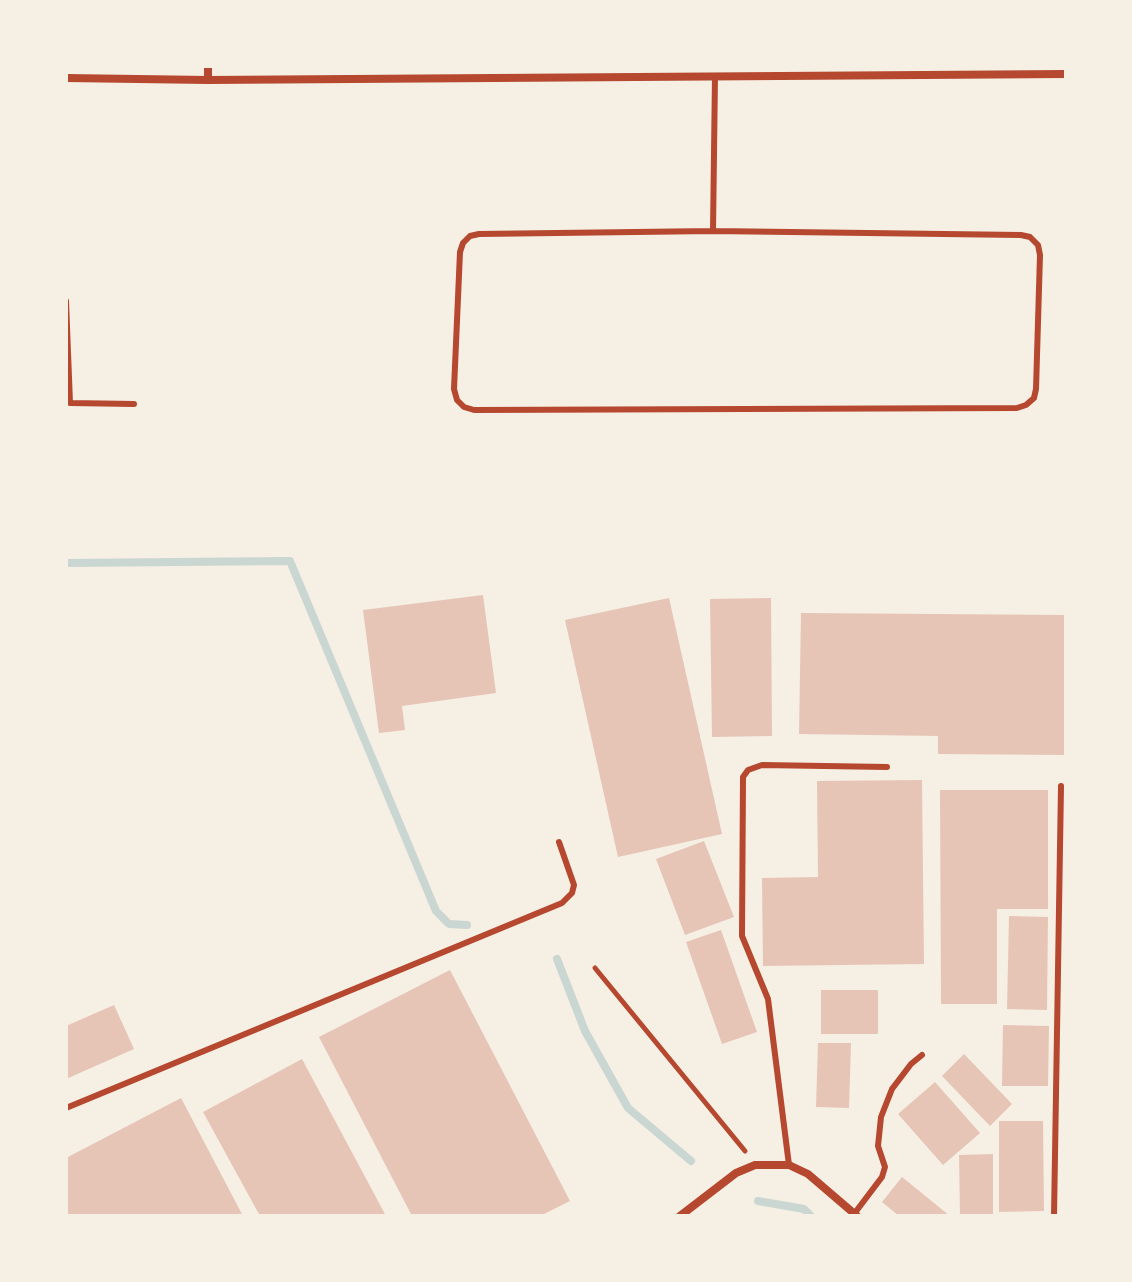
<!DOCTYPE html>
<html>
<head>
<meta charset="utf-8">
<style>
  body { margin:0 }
  #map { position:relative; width:1132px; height:1282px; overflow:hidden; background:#f6efe4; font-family:Montserrat,sans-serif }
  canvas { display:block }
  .frame { position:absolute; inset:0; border:68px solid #f6efe4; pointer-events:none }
</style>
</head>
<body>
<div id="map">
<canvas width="1132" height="1282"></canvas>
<div class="frame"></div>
</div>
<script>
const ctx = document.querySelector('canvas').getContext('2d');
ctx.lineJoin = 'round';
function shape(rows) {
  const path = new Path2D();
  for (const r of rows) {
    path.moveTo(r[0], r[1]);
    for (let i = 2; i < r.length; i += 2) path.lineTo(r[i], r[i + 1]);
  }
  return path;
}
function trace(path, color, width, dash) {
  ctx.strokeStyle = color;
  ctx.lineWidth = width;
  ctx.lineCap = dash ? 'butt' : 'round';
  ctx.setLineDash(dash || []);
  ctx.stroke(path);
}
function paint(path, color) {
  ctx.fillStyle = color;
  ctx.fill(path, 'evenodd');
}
trace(shape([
  [66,563,290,561,436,911,449,924,467,925],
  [557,959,585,1031,628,1108,691,1161],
  [758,1201,804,1209,811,1216]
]), '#c9d6d2', 8);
paint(shape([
  [483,595,496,693,402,706,405,730,379,733,363,610],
  [669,598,722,834,618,857,565,620],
  [771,598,772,736,712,737,710,599],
  [801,613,1066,615,1066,755,938,754,938,736,799,734],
  [922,780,924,964,763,966,762,878,818,877,817,781],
  [940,790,1048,790,1048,909,997,909,997,1004,941,1004],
  [704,841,734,917,685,935,656,859],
  [1009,916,1048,917,1047,1010,1007,1009],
  [721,930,757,1032,722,1044,686,942],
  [450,970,570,1201,540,1216,412,1216,319,1037],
  [821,990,878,990,878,1034,821,1034],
  [114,1005,134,1049,66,1079,66,1026],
  [1003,1025,1049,1026,1048,1086,1002,1086],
  [818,1043,851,1043,849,1108,816,1107],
  [964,1054,1012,1104,990,1126,942,1076],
  [302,1059,386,1216,260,1216,203,1112],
  [935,1082,980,1133,943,1165,898,1114],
  [181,1098,243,1216,66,1216,66,1158],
  [999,1121,1043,1121,1044,1211,999,1212],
  [993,1154,993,1216,960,1216,959,1155],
  [902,1177,950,1216,899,1216,882,1202]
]), '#e6c5b7');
trace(shape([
  [595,968,745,1151]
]), '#b5482f', 5);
trace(shape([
  [713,231,479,234,470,236,463,243,460,252,454,389,457,400,464,407,474,410,1017,408,1026,405,1034,398,1036,389,1040,255,1038,245,1030,237,1021,235,713,231,715,76],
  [66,301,70,403,134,404],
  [66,1108,562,903,572,893,574,885,559,842],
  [789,1165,768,999,742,936,743,777,748,770,762,765,887,767],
  [854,1214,882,1177,885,1167,878,1146,881,1117,892,1089,911,1064,922,1055],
  [1054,1216,1061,786]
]), '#b5482f', 6);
trace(shape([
  [208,66,208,80],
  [66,78,208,80,1066,74],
  [680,1216,736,1173,755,1165,789,1165,808,1174,857,1216]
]), '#b5482f', 8);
</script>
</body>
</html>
